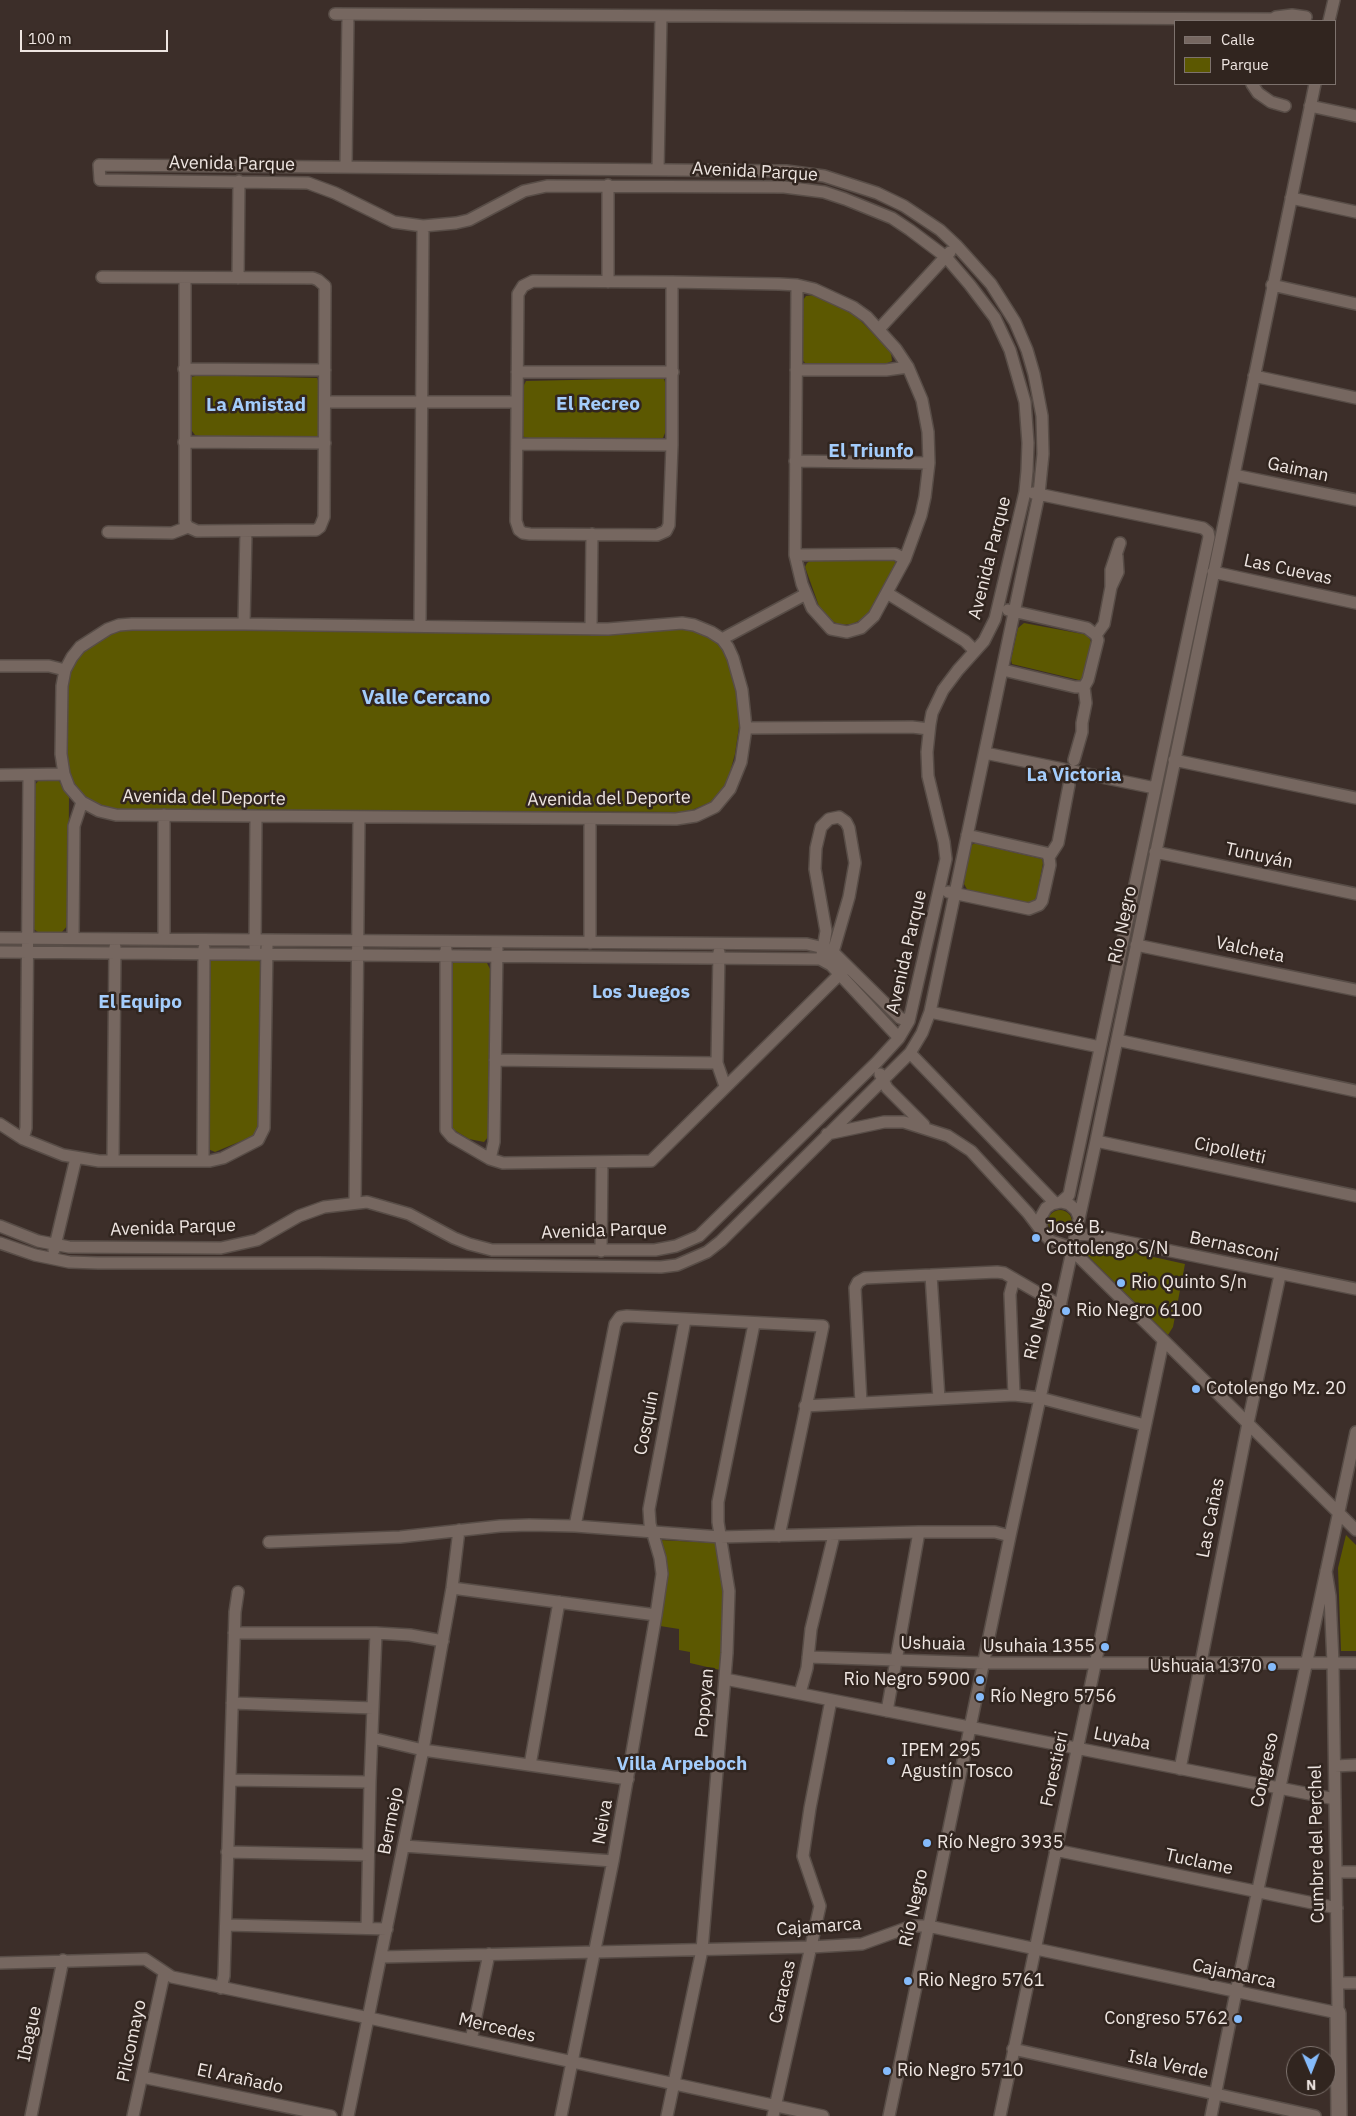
<!DOCTYPE html>
<html>
<head>
<meta charset="utf-8">
<style>
  body { margin:0 }
  #map { position:relative; width:1356px; height:2116px; overflow:hidden; background:#3c2e29; font-family:"IBM Plex Sans",sans-serif }
  canvas { display:block }
  .legend { position:absolute; left:1174px; top:20px; width:162px; height:65px; box-sizing:border-box; background:#31251f; border:1px solid #7d726d; margin:0; padding:6px 9px; list-style:none; font-size:15px; color:#eee5e1 }
  .legend li { display:flex; align-items:center; gap:10px; height:25px }
  .legend b { width:25px; border:1px solid #7d726d }
  .north { position:absolute; left:1286px; top:2046px; width:50px; height:50px; box-sizing:border-box; background:#31251f; border:1px solid #7d726d; border-radius:50%; rotate:179deg; font-size:14px; font-weight:700; line-height:20px; text-align:center; color:#eee5e1 }
  .north::after { content:''; display:block; margin:auto; width:18px; height:22px; background:#85bbfb; clip-path:polygon(50% 0,100% 100%,50% 72%,0 100%) }
  .scale { position:absolute; left:20px; top:30px; width:148px; height:22px; box-sizing:border-box; border:2px solid #eee5e1; border-top:0; padding-left:6px; font-size:15px; line-height:18px; white-space:nowrap; color:#eee5e1; -webkit-text-stroke:4px #31251f; paint-order:stroke }
</style>
</head>
<body>
<div id="map">
<canvas width="1356" height="2116"></canvas>
<ul class="legend">
<li><b style="height:6px;background:#766760"></b>Calle</li>
<li><b style="height:14px;background:#5c5801"></b>Parque</li>
</ul>
<div class="north">N</div>
<div class="scale">100 m</div>
</div>
<script>
const ctx = document.querySelector('canvas').getContext('2d');
ctx.lineJoin = 'round';
function paint(path, color) {
  ctx.fillStyle = color;
  ctx.fill(path, 'evenodd');
}
function shape(rows) {
  const path = new Path2D();
  for (const r of rows) {
    if (r.length === 3) {
      path.moveTo(r[0] + r[2], r[1]);
      path.arc(r[0], r[1], r[2], 0, 2 * Math.PI);
      continue;
    }
    path.moveTo(r[0], r[1]);
    for (let i = 2; i < r.length; i += 2) path.lineTo(r[i], r[i + 1]);
  }
  return path;
}
function trace(path, color, width, dash) {
  ctx.strokeStyle = color;
  ctx.lineWidth = width;
  ctx.lineCap = dash ? 'butt' : 'round';
  ctx.setLineDash(dash || []);
  ctx.stroke(path);
}
function write(font, color, halo, rows, align = 'center') {
  ctx.font = font + ' "IBM Plex Sans",sans-serif';
  ctx.lineWidth = 5;
  ctx.setLineDash([]);
  ctx.textBaseline = 'middle';
  ctx.strokeStyle = halo;
  ctx.fillStyle = color;
  for (const [text, x, y, turn = 0] of rows) {
    ctx.save();
    ctx.translate(x, y);
    ctx.rotate((+turn || 0) * Math.PI / 180);
    ctx.textAlign = isNaN(turn) ? turn : align;
    if (halo) ctx.strokeText(text, 0, 0);
    ctx.fillText(text, 0, 0);
    ctx.restore();
  }
}
paint(shape([
  [814,295,832,302,857,317,891,352,892,361,883,365,811,365,805,363,801,358,803,300,806,296],
  [198,375,317,378,319,383,318,436,200,436,195,435,192,431,190,381,192,377],
  [660,378,664,379,665,382,665,433,663,438,658,441,529,438,524,437,522,434,524,385,526,381],
  [889,558,894,560,896,564,869,613,861,620,852,624,841,625,829,620,820,609,805,567,807,563,811,560],
  [1024,623,1088,635,1092,644,1085,675,1082,679,1079,680,1012,664,1011,660,1018,628],
  [684,626,712,638,725,650,735,683,740,720,735,754,727,783,711,802,692,810,682,812,116,809,92,802,81,793,73,784,70,776,67,762,66,676,83,650,96,640,122,628],
  [46,779,59,781,69,796,68,925,62,932,39,933,31,927,34,786,39,780],
  [973,844,978,844,1042,859,1043,863,1036,900,1030,903,968,891,964,884,969,848],
  [215,957,259,960,262,967,260,1127,258,1134,215,1152,208,1149,208,963],
  [457,960,486,961,490,969,488,1137,484,1142,469,1139,451,1128,451,967,452,964],
  [1060,1222,12],
  [1086,1242,1185,1264,1173,1327,1168,1335,1086,1254,1082,1248,1083,1243],
  [1346,1535,1356,1545,1356,1651,1341,1651,1338,1568],
  [659,1540,717,1543,724,1604,720,1670,690,1663,690,1652,679,1650,679,1629,660,1626,667,1573,665,1555]
]), '#5c5801');
const street = shape([
  [335,14,1273,19],
  [1269,21,1276,17,1292,15,1306,17],
  [1329,21,1334,0],
  [1252,84,1258,93,1271,102,1285,106],
  [1310,106,1356,116],
  [346,166,348,15],
  [658,170,661,16],
  [1291,198,1356,212],
  [102,277,313,278,318,280,325,286,324,517,320,527,316,530,197,531,188,527,185,522,185,278],
  [238,278,239,181],
  [608,282,608,185],
  [672,282,672,445,669,525,666,531,657,535,530,534,523,533,519,530,516,521,518,294,523,286,533,281,672,282,779,284,797,285,814,289,853,307,867,317,896,349,908,367,922,400,928,432,929,463,925,497,921,515,905,559,874,616,861,628,847,632,831,629,812,608,802,584,795,555,797,285],
  [1272,285,1356,304],
  [879,329,950,252],
  [184,369,325,370],
  [796,370,886,370,908,367],
  [517,372,673,372],
  [1254,376,1356,398],
  [325,402,517,402],
  [184,442,325,443],
  [517,444,672,445],
  [795,461,929,463],
  [1234,475,1356,500],
  [1033,493,1203,528,1208,532,1209,537,1071,1185,1069,1195,1061,1202],
  [108,532,172,533,188,527],
  [795,555,895,554,905,559],
  [1117,556,1118,572,1111,587,1111,570,1120,543],
  [1213,572,1356,603],
  [887,593,965,641,975,651],
  [682,623,694,625,711,632,722,639,728,647,733,658,742,690,746,728,741,762,730,789,715,807,696,816,676,819,116,815,99,811,82,802,69,787,64,774,61,754,62,686,65,670,72,657,80,647,108,629,119,625,132,624,244,624,608,629,682,623],
  [244,624,246,531],
  [420,626,423,226],
  [591,629,592,534],
  [1096,635,1104,624,1111,587],
  [722,639,806,594],
  [0,666,49,666,65,670],
  [1003,670,1075,687,1084,687,1088,680,1098,640,1096,635,1087,628,1008,610],
  [746,728,912,727,929,729],
  [985,753,1155,788],
  [1074,760,1082,732,1082,723,1086,703,1084,687],
  [1174,760,1356,798],
  [0,775,64,774],
  [29,775,26,1128,23,1139,63,1155,99,1161,210,1161,223,1158,258,1140,264,1128,267,946],
  [1155,852,1356,894],
  [1049,857,1058,843,1069,785],
  [948,892,1029,909,1039,905,1042,901,1050,865,1049,857,1046,853,967,835],
  [0,938,807,944,824,948,834,953,900,1018,909,1021],
  [73,938,74,826,82,802],
  [164,939,164,815],
  [590,943,590,819],
  [1136,945,1356,990],
  [255,947,256,816],
  [446,949,446,1130,452,1137,490,1159,503,1163,651,1161,845,969],
  [0,952,820,959,831,965,899,1038],
  [719,952,717,1063,725,1086],
  [822,955,826,931,815,869,816,848,821,827,829,819,839,817,846,822,849,828,855,863,849,897,831,959],
  [930,1012,1100,1047],
  [1117,1040,1356,1091],
  [910,1053,1055,1203],
  [495,1060,717,1063],
  [880,1074,887,1088,924,1125],
  [0,1124,23,1139],
  [827,1134,884,1122,904,1122,948,1136,971,1151,1028,1213,1040,1229],
  [1096,1141,1356,1196],
  [490,1159,494,1142,497,948],
  [113,1160,115,947],
  [203,1161,204,948],
  [355,1202,359,817],
  [1079,1217,1076,1210,1069,1204,1061,1202,1052,1204,1046,1208,1041,1217,1041,1231,1051,1241,1066,1246,1073,1251,1356,1530],
  [0,1226,38,1241,69,1247,221,1248,257,1240,299,1216,324,1207,367,1202,409,1214,454,1238,469,1244,492,1250,655,1250,676,1246,699,1236,877,1062,899,1038,909,1021,946,859,944,842,928,776,927,752,930,724,932,713,943,690,958,670,984,641,995,619,1025,492,1027,471,1028,443,1025,402,1010,350,995,318,970,285,946,257,910,230,892,218,845,199,824,192,784,187,547,186,524,191,469,220,456,223,423,226,394,222,335,193,308,183,100,180,99,165,786,171,824,176,877,193,904,206,940,230,956,245,991,284,1015,322,1027,350,1034,374,1042,416,1043,454,1039,494,930,1012,922,1033,910,1053,721,1241,707,1252,677,1265,661,1267,318,1263,98,1263,69,1262,35,1255,0,1243],
  [1076,1234,1093,1235,1356,1289],
  [54,1250,76,1158],
  [601,1251,602,1162],
  [931,1275,939,1399],
  [1014,1395,1010,1294,1014,1279],
  [861,1403,855,1288,858,1282,865,1278,997,1272,1004,1273,1061,1306],
  [805,1406,1014,1395,1040,1398,1145,1425],
  [575,1526,615,1324,620,1317,627,1316,823,1326,779,1536],
  [269,1542,400,1537,500,1526,529,1525,575,1526,720,1537,919,1532,995,1532,1010,1536],
  [452,1588,656,1615],
  [234,1633,376,1633,410,1635,443,1641],
  [808,1657,984,1663,1356,1663],
  [725,1679,1335,1799],
  [800,1693,807,1668,811,1629,834,1535],
  [232,1703,373,1708],
  [887,1711,919,1532],
  [372,1738,423,1750,628,1779],
  [530,1765,559,1602],
  [1335,1766,1356,1765],
  [1180,1769,1248,1423,1280,1275],
  [230,1780,370,1782],
  [404,1846,613,1861],
  [1055,1850,1337,1908],
  [227,1852,368,1855],
  [1336,1872,1356,1872],
  [226,1925,387,1929],
  [367,1928,370,1782,376,1633],
  [381,1957,812,1947,862,1944,912,1926,928,1926,1338,2013,1333,1663,1330,1596,1326,1571],
  [0,1963,145,1959,172,1977,369,2018,823,2116],
  [1338,1983,1356,1983],
  [221,1988,224,1976,235,1612,238,1592],
  [471,2040,489,1954],
  [1013,2049,1315,2116],
  [142,2077,331,2116],
  [31,2116,63,1960],
  [133,2116,164,1974],
  [348,2116,423,1750,452,1588,459,1530],
  [561,2116,613,1861,656,1615,662,1574,660,1558,650,1524,649,1509,685,1320],
  [667,2116,702,1950,727,1653,729,1591,718,1522,718,1502,754,1324],
  [773,2116,820,1906,803,1856,810,1808,831,1700],
  [889,2116,1010,1536,1096,1141,1315,84],
  [1000,2116,1163,1342],
  [1211,2116,1236,1992,1356,1432]
]);
const secondary = shape([
  [1338,2013,1339,2116]
]);
trace(street, '#584d47', 14);
trace(secondary, '#584d47', 18);
trace(street, '#766760', 11);
trace(secondary, '#766760', 15);
for (const [x, y, r, color] of [
  [1036,1238,5,"#85bbfb"],
  [1121,1283,5,"#85bbfb"],
  [1066,1311,5,"#85bbfb"],
  [1196,1389,5,"#85bbfb"],
  [1105,1647,5,"#85bbfb"],
  [1272,1667,5,"#85bbfb"],
  [980,1680,5,"#85bbfb"],
  [980,1697,5,"#85bbfb"],
  [891,1761,5,"#85bbfb"],
  [927,1843,5,"#85bbfb"],
  [908,1981,5,"#85bbfb"],
  [1238,2019,5,"#85bbfb"],
  [887,2071,5,"#85bbfb"]
]) {
  const dot = new Path2D();
  dot.arc(x, y, r, 0, 2 * Math.PI);
  ctx.fillStyle = color;
  ctx.fill(dot);
  trace(dot, '#31251f', 2);
}
write('18px', '#eee5e1', '#31251f', [
  ["Avenida Parque",232,164,1],
  ["Avenida Parque",755,172,3],
  ["Gaiman",1298,470,12],
  ["Avenida Parque",990,558,-76],
  ["Las Cuevas",1288,570,12],
  ["Avenida del Deporte",204,798,1],
  ["Avenida del Deporte",609,799,-1],
  ["Tunuyán",1259,856,12],
  ["Río Negro",1123,925,-78],
  ["Valcheta",1250,950,12],
  ["Avenida Parque",907,952,-77],
  ["Cipolletti",1230,1151,12],
  ["Avenida Parque",173,1228,-2],
  ["Avenida Parque",604,1231,-2],
  ["Bernasconi",1234,1247,12],
  ["Río Negro",1039,1321,-78],
  ["Cosquín",647,1423,-79],
  ["Las Cañas",1211,1518,-79],
  ["Ushuaia",933,1644,1],
  ["Popoyan",705,1703,-85],
  ["Luyaba",1122,1739,11],
  ["Forestieri",1055,1769,-78],
  ["Congreso",1265,1770,-78],
  ["Bermejo",391,1821,-79],
  ["Neiva",603,1822,-80],
  ["Cumbre del Perchel",1317,1844,-91],
  ["Tuclame",1199,1862,12],
  ["Río Negro",914,1908,-78],
  ["Cajamarca",819,1927,-4],
  ["Cajamarca",1234,1974,12],
  ["Caracas",783,1992,-77],
  ["Mercedes",497,2028,13],
  ["Ibague",30,2034,-78],
  ["Pilcomayo",132,2041,-78],
  ["Isla Verde",1168,2065,12],
  ["El Arañado",240,2079,12]
]);
write('18px', '#eee5e1', '#31251f', [
  ["José B.",1046,1228],
  ["Cottolengo S/N",1046,1249],
  ["Rio Quinto S/n",1131,1283],
  ["Rio Negro 6100",1076,1311],
  ["Cotolengo Mz. 20",1206,1389],
  ["Usuhaia 1355",1095,1647,"right"],
  ["Ushuaia 1370",1262,1667,"right"],
  ["Rio Negro 5900",970,1680,"right"],
  ["Río Negro 5756",990,1697],
  ["IPEM 295",901,1751],
  ["Agustín Tosco",901,1772],
  ["Río Negro 3935",937,1843],
  ["Rio Negro 5761",918,1981],
  ["Congreso 5762",1228,2019,"right"],
  ["Rio Negro 5710",897,2071]
], 'left');
write('bold 19px', '#a4cdfc', '#31251f', [
  ["El Recreo",598,405],
  ["La Amistad",256,406],
  ["El Triunfo",871,452],
  ["La Victoria",1074,776],
  ["Los Juegos",641,993],
  ["El Equipo",140,1003],
  ["Villa Arpeboch",682,1765]
]);
write('bold 20px', '#a4cdfc', '#31251f', [
  ["Valle Cercano",426,698]
]);
</script>
</body>
</html>
